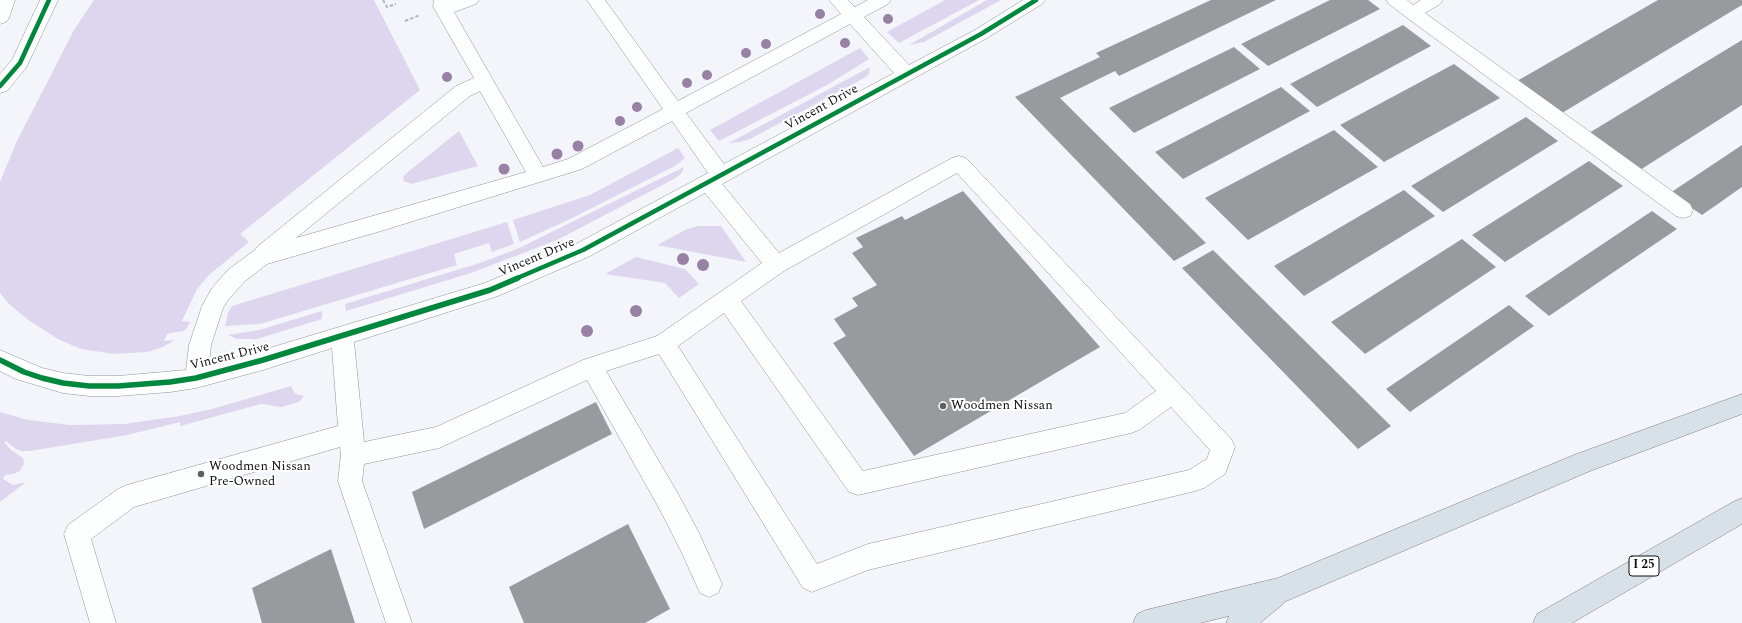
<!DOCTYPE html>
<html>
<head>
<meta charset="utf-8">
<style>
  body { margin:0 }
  canvas { display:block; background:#f3f5fa }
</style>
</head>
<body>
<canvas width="1742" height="623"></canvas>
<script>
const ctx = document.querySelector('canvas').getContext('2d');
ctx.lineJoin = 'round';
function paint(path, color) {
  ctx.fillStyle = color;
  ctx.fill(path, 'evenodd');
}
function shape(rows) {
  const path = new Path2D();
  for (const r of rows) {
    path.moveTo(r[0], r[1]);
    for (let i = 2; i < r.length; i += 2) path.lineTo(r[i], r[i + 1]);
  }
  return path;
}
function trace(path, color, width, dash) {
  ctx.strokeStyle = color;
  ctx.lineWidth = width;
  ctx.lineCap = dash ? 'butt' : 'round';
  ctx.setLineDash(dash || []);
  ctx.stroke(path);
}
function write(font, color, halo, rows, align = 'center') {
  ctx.font = font + ' Spectral,serif';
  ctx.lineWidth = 4;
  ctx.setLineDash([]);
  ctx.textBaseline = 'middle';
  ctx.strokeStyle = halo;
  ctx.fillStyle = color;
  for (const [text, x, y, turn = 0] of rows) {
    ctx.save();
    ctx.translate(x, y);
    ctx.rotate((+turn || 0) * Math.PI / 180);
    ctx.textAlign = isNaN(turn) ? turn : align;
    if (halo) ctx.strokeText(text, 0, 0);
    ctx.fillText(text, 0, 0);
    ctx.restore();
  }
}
paint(shape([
  [94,0,374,0,420,90,240,234,249,242,209,275,197,289,182,321,190,322,187,328,183,331,167,334,164,341,175,340,163,347,147,352,114,354,81,349,60,340,31,322,9,304,0,293,0,182,2,177,17,141,74,30],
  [945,0,979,0,899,43,887,32],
  [987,0,1001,0,924,42,909,45],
  [860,48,869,59,827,85,719,141,710,130],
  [870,67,869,74,866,77,750,139,740,142,729,143],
  [459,131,478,166,411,184,404,181,403,176],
  [678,148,685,158,675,166,570,219,520,242,513,220,590,195],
  [684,167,682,173,674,179,557,240,471,273,346,311,345,304,480,263,517,249],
  [507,222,514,244,492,252,489,243,454,254,457,265,260,324,225,326,228,313,232,306],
  [699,226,721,226,746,262,657,245,687,229],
  [636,257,685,269,699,284,679,298,665,283,605,274],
  [322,311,322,319,257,339,237,339,228,335,259,330],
  [291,386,295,394,304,396,299,402,281,407,261,404,180,426,180,422,127,435,30,451,21,451,16,449,6,441,4,442,11,450,23,458,24,464,20,471,13,474,5,475,3,479,13,485,26,482,0,502,0,412,28,420,70,425,124,424,180,416,212,409]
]), '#ddd6ee');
paint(shape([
  [1211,0,1276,0,1119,76,1115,71,1060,98,1206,243,1174,261,1015,97,1100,57,1096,53],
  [1330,0,1368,0,1380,9,1268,66,1241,44],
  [1658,0,1742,0,1742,5,1562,113,1517,81],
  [1403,25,1431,46,1317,107,1290,84],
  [1742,40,1742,105,1640,170,1589,133],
  [1234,47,1260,69,1134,133,1109,108],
  [1454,64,1500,98,1384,162,1340,125],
  [1281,87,1310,111,1183,179,1155,152],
  [1526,117,1558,141,1443,212,1411,186],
  [1334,130,1378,167,1248,240,1205,198],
  [1742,145,1742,187,1702,215,1670,193],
  [1589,161,1623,186,1505,262,1472,235],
  [1404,190,1435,216,1304,296,1274,266],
  [963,191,1100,347,914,456,833,343,846,336,834,319,858,306,852,298,877,285,852,253,863,247,856,238,902,216,905,220],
  [1652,211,1677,229,1549,316,1525,296],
  [1462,239,1496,267,1365,354,1331,322],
  [1213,250,1391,426,1358,449,1182,268],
  [1509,305,1534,326,1410,412,1386,389],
  [596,402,612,434,424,529,412,492],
  [628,524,670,609,645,623,524,623,509,587],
  [331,549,355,623,262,623,252,588]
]), '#989b9e');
const minor = shape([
  [0,0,15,0,9,18,6,22,0,24,0,0],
  [40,0,58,0,26,68,7,91,0,93,0,74,12,60,40,0],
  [434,0,479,0,476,4,454,12,543,167,568,159,663,109,587,0,605,0,678,101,841,14,829,0,848,0,855,7,868,0,891,0,888,4,864,17,909,65,975,30,1023,0,1045,0,1042,4,987,38,722,184,779,253,952,158,959,156,966,158,1231,439,1235,447,1225,474,1204,488,1195,491,868,570,812,592,803,588,659,354,606,371,677,492,699,533,722,584,718,593,709,597,700,593,681,551,659,508,587,380,439,448,364,464,362,481,412,623,386,623,338,481,341,455,340,447,134,507,91,539,116,623,90,623,64,534,68,525,118,489,127,485,338,426,332,348,263,370,196,388,170,392,118,396,89,396,63,393,16,379,0,371,0,350,42,368,63,373,89,376,118,376,186,370,189,345,202,306,212,288,229,269,255,250,258,246,456,86,474,78,435,10,433,6,434,0],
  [850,24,894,73,724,164,686,113,850,24],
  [480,91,526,172,296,238,470,96,480,91],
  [672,121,708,173,576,244,485,283,263,350,209,364,211,345,223,308,228,300,245,281,267,264,381,231,582,169,672,121],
  [957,173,1156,391,1125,413,863,471,741,301,784,271,957,173],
  [705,193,762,263,657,336,583,360,436,427,364,442,354,342,498,296,590,256,705,193],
  [724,313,849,492,858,495,1131,433,1139,430,1171,407,1210,450,1207,459,1189,470,868,544,817,564,678,346,724,313],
  [1386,0,1407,0,1413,5,1421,0,1443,0,1440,4,1425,13,1690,204,1693,210,1690,216,1683,218,1676,216,1406,17,1389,4,1386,0]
]);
const highway = shape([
  [1742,394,1742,414,1590,471,1284,602,1282,605,1260,623,1226,623,1229,616,1200,623,1133,623,1137,614,1146,610,1278,578,1574,455,1742,394],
  [1742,498,1742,524,1572,623,1533,623,1537,614,1733,502,1742,498]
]);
trace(minor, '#919294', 1);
trace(highway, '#7e7f82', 1);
trace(shape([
  [383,0,387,7,396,4],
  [405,21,420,15]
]), '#b7b7b8', 2, [3.5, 2]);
paint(minor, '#fdfefe');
paint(highway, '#d7e1e7');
trace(shape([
  [0,86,20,63,49,0],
  [515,279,583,250,981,34,1036,0]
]), '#00873e', 4.5);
trace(shape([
  [0,360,24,372,42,378,63,383,89,386,118,386,170,382,196,378,263,360,490,290,518,278]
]), '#00873e', 5.5);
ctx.fillStyle = '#9782a5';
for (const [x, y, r] of [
  [820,14,5],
  [888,19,5],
  [845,43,5],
  [766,44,5],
  [746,53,5],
  [707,75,5],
  [447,77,5],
  [687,83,5],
  [637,107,5],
  [620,121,5],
  [578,146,5.5],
  [557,154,5.5],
  [504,169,5.5],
  [683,259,6],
  [703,265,6],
  [636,311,6],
  [587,331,6]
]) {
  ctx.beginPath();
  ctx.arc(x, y, r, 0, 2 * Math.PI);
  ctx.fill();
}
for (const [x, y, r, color] of [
  [943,406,4,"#5e5f61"],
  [201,474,4,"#5e5f61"]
]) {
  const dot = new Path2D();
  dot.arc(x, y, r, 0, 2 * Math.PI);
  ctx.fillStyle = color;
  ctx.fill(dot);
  trace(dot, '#fff', 1.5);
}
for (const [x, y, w] of [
  [1644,566,30]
]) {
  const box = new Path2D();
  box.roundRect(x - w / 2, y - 10, w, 20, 3);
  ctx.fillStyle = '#fff';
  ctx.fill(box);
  trace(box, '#0e0e0e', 1);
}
write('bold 12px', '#0e0e0e', null, [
  ["I 25",1644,566]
]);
write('13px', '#0e0e0e', '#fff', [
  ["Vincent Drive",822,108,-29],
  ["Vincent Drive",537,258,-23],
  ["Vincent Drive",230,357,-14]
]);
write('13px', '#0e0e0e', '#fff', [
  ["Woodmen Nissan",951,406],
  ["Woodmen Nissan",209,467],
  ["Pre-Owned",209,482]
], 'left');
</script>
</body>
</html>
